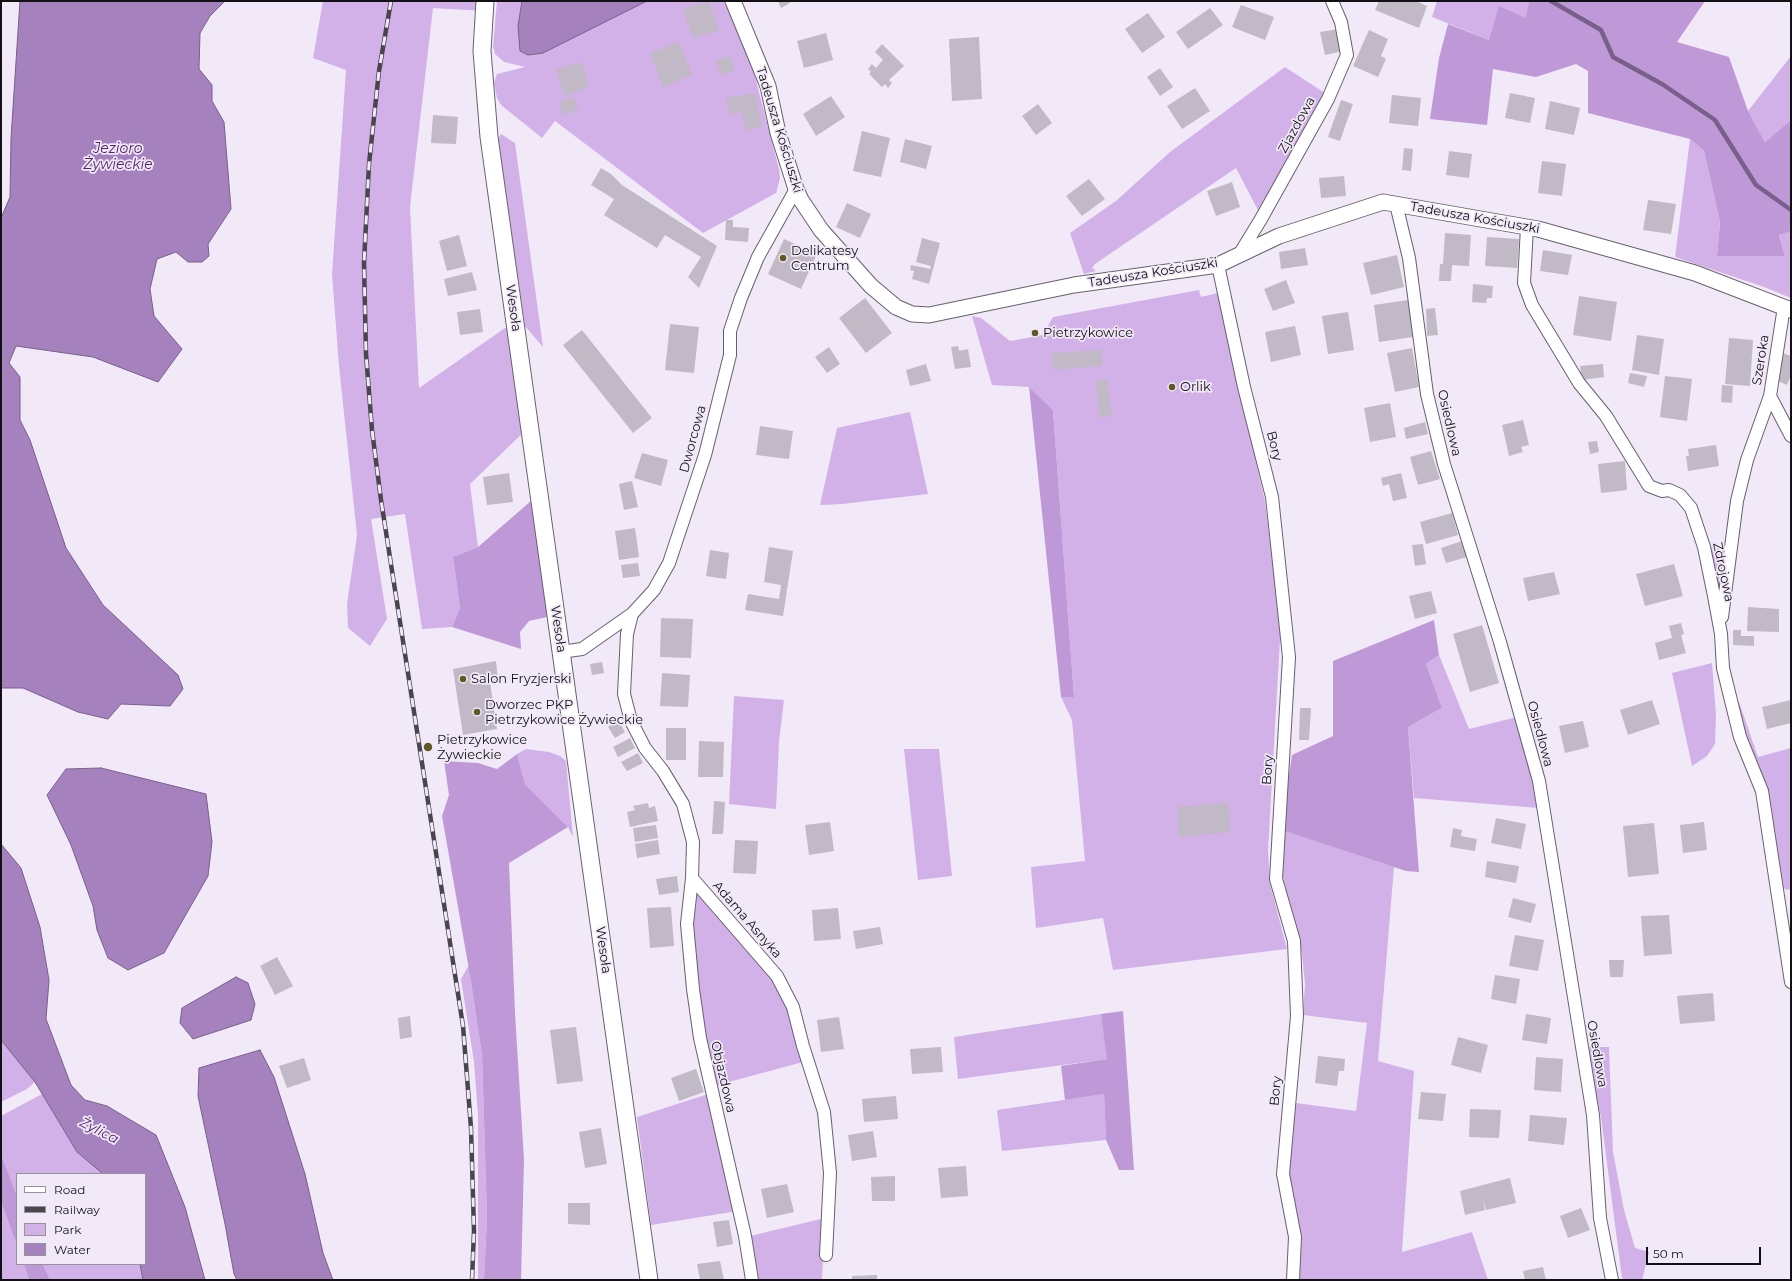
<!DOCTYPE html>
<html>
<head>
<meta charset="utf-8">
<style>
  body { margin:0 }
  #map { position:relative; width:1792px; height:1281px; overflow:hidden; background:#f1e9f7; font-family:Montserrat,sans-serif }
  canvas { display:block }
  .frame { position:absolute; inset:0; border:2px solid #131015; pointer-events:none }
  .legend { position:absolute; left:16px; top:1173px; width:130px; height:92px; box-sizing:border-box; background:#f1e9f7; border:1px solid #98929d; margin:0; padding:5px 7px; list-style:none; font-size:12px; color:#131015 }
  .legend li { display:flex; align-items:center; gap:8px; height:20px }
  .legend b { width:20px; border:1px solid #98929d }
  .scale { position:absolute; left:1646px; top:1247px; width:115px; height:18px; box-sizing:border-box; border:2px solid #131015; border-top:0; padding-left:5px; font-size:12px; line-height:14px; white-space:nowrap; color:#131015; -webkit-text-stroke:3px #f1e9f7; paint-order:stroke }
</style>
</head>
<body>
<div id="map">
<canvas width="1792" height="1281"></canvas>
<div class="frame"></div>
<ul class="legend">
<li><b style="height:5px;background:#fff"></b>Road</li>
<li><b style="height:5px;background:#49454c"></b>Railway</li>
<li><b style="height:11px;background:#d2b1e9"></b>Park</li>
<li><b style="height:11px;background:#a581bd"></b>Water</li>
</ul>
<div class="scale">50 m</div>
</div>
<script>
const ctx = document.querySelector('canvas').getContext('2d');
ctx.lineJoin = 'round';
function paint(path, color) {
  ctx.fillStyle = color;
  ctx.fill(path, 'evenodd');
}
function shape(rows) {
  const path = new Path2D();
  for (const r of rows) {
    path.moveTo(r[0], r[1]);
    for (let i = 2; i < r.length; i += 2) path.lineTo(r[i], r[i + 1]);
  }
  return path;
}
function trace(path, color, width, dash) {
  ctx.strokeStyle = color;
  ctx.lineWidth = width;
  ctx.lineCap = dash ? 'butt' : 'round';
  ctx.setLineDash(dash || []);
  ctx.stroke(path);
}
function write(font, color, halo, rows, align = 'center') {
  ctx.font = font + ' Montserrat,sans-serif';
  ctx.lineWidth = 3.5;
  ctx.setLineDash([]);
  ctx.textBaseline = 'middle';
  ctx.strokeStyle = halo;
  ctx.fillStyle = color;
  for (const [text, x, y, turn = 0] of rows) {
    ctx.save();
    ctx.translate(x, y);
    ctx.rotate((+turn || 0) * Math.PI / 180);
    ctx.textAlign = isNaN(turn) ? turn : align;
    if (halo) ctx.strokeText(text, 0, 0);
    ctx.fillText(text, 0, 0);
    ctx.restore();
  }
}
paint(shape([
  [323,1,485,1,484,11,433,8,410,207,419,388,505,328,516,329,530,426,470,484,478,547,453,557,460,608,452,627,422,629,405,514,371,519,387,619,370,646,348,628,347,604,357,535,339,366,332,274,346,70,313,58],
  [497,1,522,1,518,26,543,53,647,1,724,1,752,65,779,169,780,178,776,193,703,233,555,121,542,138,501,105,497,98,494,83,497,74,525,67,504,62,495,54,493,47],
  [1437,1,1529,1,1527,18,1489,40,1432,17],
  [1791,56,1791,120,1765,142,1748,111],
  [1285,67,1325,93,1260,214,1236,168,1095,264,1092,268,1096,271,1084,274,1070,233,1116,201,1170,152],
  [501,134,515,143,543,347,525,326,498,139],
  [1690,139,1704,151,1720,222,1717,256,1785,256,1779,234,1791,231,1791,298,1764,287,1675,257],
  [1199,290,1201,297,1218,293,1265,502,1281,622,1268,850,1270,884,1287,949,1113,970,1103,918,1036,928,1031,867,1085,861,1072,720,1061,697,1074,697,1053,410,1029,387,992,385,972,316,981,318,1010,341,1043,335,1053,317],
  [910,412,928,494,842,504,820,505,837,428],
  [1726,545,1722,590,1718,591,1709,548],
  [1439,655,1469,729,1517,717,1539,808,1414,798,1408,727,1442,708,1426,664],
  [1712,663,1716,715,1715,744,1707,756,1692,766,1672,673],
  [734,696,784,700,779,742,776,809,729,804],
  [1739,702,1758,757,1791,748,1791,889,1787,890,1782,887,1737,710],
  [526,749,549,752,560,756,566,761,573,837,568,827,525,784,517,754],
  [904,749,939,749,952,876,918,880],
  [1281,830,1394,867,1378,1061,1414,1071,1402,1252,1472,1232,1488,1280,1298,1280,1289,1175,1296,1103,1356,1111,1367,1023,1303,1015,1305,984,1302,954,1281,869],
  [697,895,702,895,772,975,787,1006,803,1062,714,1086,703,1037,694,946,692,906,694,897],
  [469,965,482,1055,487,1217,484,1280,478,1280,478,1115,474,1062,461,979],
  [1101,1014,1108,1059,958,1079,954,1037],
  [1,1040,35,1082,27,1089,1,1102],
  [1585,1047,1609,1047,1613,1152,1624,1210,1635,1248,1649,1252,1642,1280,1625,1280,1622,1278,1601,1117],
  [42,1094,77,1152,103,1174,17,1174,17,1196,1,1154,1,1116],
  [708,1094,738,1211,651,1225,637,1117],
  [1104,1094,1106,1140,1002,1151,997,1110],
  [1,1202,17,1246,17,1264,24,1264,29,1280,1,1280],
  [825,1218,822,1280,755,1280,750,1236],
  [43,1264,140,1264,143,1280,50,1280]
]), '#d2b1e9');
paint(shape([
  [1529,1,1705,1,1677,42,1729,57,1748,111,1765,142,1791,120,1791,231,1779,235,1785,256,1717,256,1720,222,1704,151,1690,139,1588,113,1588,71,1576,64,1536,77,1493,69,1487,125,1430,119,1439,58,1448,24,1489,40,1499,6,1526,18],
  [1029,387,1053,410,1074,697,1061,697],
  [539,494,556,615,529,621,520,632,521,649,452,627,460,608,453,557,478,547],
  [1434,620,1439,655,1426,664,1442,708,1408,727,1419,872,1406,871,1281,830,1292,755,1333,736,1333,661],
  [517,754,525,784,568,827,509,863,515,1013,524,1160,521,1280,484,1280,487,1217,482,1055,471,981,442,816,449,795,444,761,478,763,497,769],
  [1123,1011,1134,1170,1119,1170,1106,1140,1104,1094,1065,1100,1061,1066,1107,1059,1101,1014],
  [1,1154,17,1196,17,1246,1,1202],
  [24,1264,43,1264,50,1280,29,1280]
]), '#bf99d7');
const water = shape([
  [20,1,225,1,210,16,200,33,199,69,212,85,212,101,224,122,231,209,208,244,209,256,202,262,188,262,176,252,157,259,150,289,154,316,182,349,158,382,93,357,16,346,9,363,20,377,20,420,30,440,66,548,103,605,178,675,183,689,170,706,121,704,108,719,78,712,23,688,1,688,1,218,10,197,11,138,20,1],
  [522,1,647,1,543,53,528,55,520,51,518,26,522,1],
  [101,768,206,794,212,842,208,876,164,953,128,970,108,958,97,930,93,906,71,845,47,795,66,769,101,768],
  [1,844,21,868,40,927,49,980,46,1019,71,1085,85,1100,107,1106,156,1135,185,1207,205,1280,143,1280,140,1264,145,1264,145,1174,103,1174,77,1152,35,1082,1,1040,1,844],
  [236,977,248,983,255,1004,251,1020,193,1039,180,1023,182,1008,236,977],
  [260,1050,274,1077,305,1174,323,1253,333,1280,237,1280,234,1274,225,1224,198,1096,199,1068,260,1050]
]);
paint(water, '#a581bd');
trace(water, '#795f8b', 1);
trace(shape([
  [1551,1,1601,30,1613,57,1662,84,1715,120,1756,185,1791,210]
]), '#795f8b', 4.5);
paint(shape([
  [709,1,719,30,693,38,683,9],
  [778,1,789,1,790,3,781,8],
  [1379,1,1416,1,1427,6,1419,28,1375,10],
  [1241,5,1274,17,1265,40,1232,27],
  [1210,8,1223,25,1188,49,1176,32],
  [1148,13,1165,37,1142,53,1125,29],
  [1339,29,1343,51,1325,55,1320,32],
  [1369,30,1388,39,1381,56,1386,59,1378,77,1353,66],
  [826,33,833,60,804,68,797,41],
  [979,37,982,99,952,101,949,39],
  [679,42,692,75,663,87,650,53],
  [882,44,904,66,889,80,892,83,888,88,885,84,882,87,869,74,871,72,868,69,872,64,876,68,883,60,875,52],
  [730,56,735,70,722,75,716,61],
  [581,62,589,87,565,96,556,70],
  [1160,68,1173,87,1160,96,1147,77],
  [1195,88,1210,111,1182,129,1167,106],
  [755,93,762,127,746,130,742,112,729,114,726,98],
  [1510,93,1535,98,1530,123,1505,118],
  [1392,95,1421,98,1418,126,1389,123],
  [831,96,845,117,816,136,803,114],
  [574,97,578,110,563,115,559,102],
  [1341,100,1353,104,1340,141,1328,137],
  [1550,101,1580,108,1574,135,1545,129],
  [1038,104,1052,123,1036,135,1022,116],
  [433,115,458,117,456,144,431,143],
  [862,131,890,138,881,177,853,171],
  [905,139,932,146,926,169,900,162],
  [1404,148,1413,149,1411,171,1402,170],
  [1449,151,1472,154,1469,178,1446,175],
  [1542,161,1566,164,1562,196,1538,193],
  [601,168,611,174,622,185,717,246,699,288,688,277,701,257,665,235,657,248,604,215,614,199,591,185],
  [1344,176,1346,196,1321,198,1319,178],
  [1089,179,1105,199,1082,216,1066,196],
  [1232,182,1240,207,1216,216,1207,191],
  [1648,200,1676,204,1671,234,1643,230],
  [847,203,871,214,860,238,836,227],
  [726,220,733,220,733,227,749,228,748,242,725,240],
  [1445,233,1471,235,1469,266,1452,265,1451,281,1439,281,1440,264,1443,264],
  [459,235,467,266,447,271,439,241],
  [1487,237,1519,239,1517,268,1485,266],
  [922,238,940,243,929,284,912,279,914,271,910,270,911,265,930,269,931,266,916,262],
  [784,239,817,254,801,289,768,274],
  [1305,248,1308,265,1281,269,1279,252],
  [1543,250,1572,255,1568,275,1540,271],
  [1397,255,1404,287,1371,295,1363,263],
  [472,272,477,290,448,296,444,279],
  [1286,280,1295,303,1273,311,1264,289],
  [1473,284,1493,286,1492,298,1487,298,1486,303,1472,302],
  [1579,296,1617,302,1611,341,1573,335],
  [865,298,892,333,866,353,839,318],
  [1408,300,1413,337,1379,342,1374,305],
  [1435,308,1438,335,1427,336,1426,309],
  [480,309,483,332,460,335,457,312],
  [1348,312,1354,350,1328,354,1322,316],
  [670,324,699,327,694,373,665,370],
  [1295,326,1301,355,1271,362,1265,332],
  [582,330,652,418,633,433,563,345],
  [1637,335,1664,339,1659,375,1632,370],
  [1729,338,1753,340,1750,386,1725,384],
  [958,346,959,351,968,349,971,367,955,369,951,347],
  [829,347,840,364,827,373,815,357],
  [1412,348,1419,387,1395,392,1387,353],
  [1101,350,1102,366,1053,370,1052,353],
  [1783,353,1791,356,1791,375,1787,385,1776,380,1781,368,1777,366],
  [926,364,931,381,910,386,906,370],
  [1603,364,1604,377,1582,380,1580,366],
  [1630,373,1647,376,1644,387,1628,383],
  [1665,376,1692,379,1687,421,1660,417],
  [1107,379,1112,416,1100,418,1095,381],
  [1722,385,1733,386,1732,403,1721,402],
  [1390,403,1396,437,1370,442,1364,408],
  [1523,420,1529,445,1521,447,1523,452,1509,456,1502,425],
  [1425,422,1428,434,1406,439,1404,428],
  [760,426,793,431,789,459,756,455],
  [1597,441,1599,452,1590,454,1588,442],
  [1716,445,1719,466,1688,471,1686,456,1689,456,1688,449],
  [1431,451,1440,479,1418,485,1410,457],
  [642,453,668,460,661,486,634,478],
  [1625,461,1627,490,1601,493,1598,464],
  [509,473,513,502,487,505,483,477],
  [1401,473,1407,498,1393,501,1389,484,1383,486,1381,478],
  [632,481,638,507,624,510,619,484],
  [1452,513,1458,535,1426,544,1420,522],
  [635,528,639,557,619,560,615,531],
  [1462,541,1467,557,1446,563,1441,548],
  [1423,544,1426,564,1415,566,1412,545],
  [769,547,793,551,783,616,745,610,748,594,779,599,781,585,764,582],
  [710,550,729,553,726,579,706,576],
  [638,563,640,576,623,578,621,565],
  [1674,564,1683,596,1645,606,1636,574],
  [1554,572,1560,594,1528,601,1523,578],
  [1431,591,1437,613,1415,619,1409,596],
  [1748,607,1779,609,1779,632,1747,631],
  [661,618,693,619,691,658,660,657],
  [1681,623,1684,634,1681,635,1686,653,1659,660,1655,643,1672,638,1669,626],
  [1482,625,1499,683,1470,692,1453,634],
  [1733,630,1741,630,1741,636,1754,636,1754,646,1733,645],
  [496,661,498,681,490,682,497,729,463,735,453,669],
  [602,662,604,673,592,675,590,664],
  [662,673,690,675,688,707,660,706],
  [1652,700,1660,724,1628,735,1620,710],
  [1791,700,1791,723,1767,729,1762,707],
  [1300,708,1311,708,1309,740,1299,740],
  [618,720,625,732,615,738,608,727],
  [1583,721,1589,747,1565,753,1559,726],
  [666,728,686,728,686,760,666,760],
  [630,738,635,748,618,757,613,747],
  [699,741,724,742,723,777,698,777],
  [638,753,643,763,627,771,621,762],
  [714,801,725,802,723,834,712,834],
  [648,803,649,808,655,806,658,821,630,827,627,812,635,810,633,806],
  [1228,803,1230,832,1179,837,1177,807],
  [1496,818,1526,824,1521,849,1491,843],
  [830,822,834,851,809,855,805,825],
  [1704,822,1707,850,1683,853,1680,825],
  [1654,823,1659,874,1628,877,1623,826],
  [656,825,658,838,635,842,633,828],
  [1453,828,1462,830,1461,836,1477,839,1475,851,1450,847],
  [658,840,660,854,637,858,635,844],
  [735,840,758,841,756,874,733,873],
  [1487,861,1519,866,1516,883,1485,877],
  [677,876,679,892,659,895,656,879],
  [1513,898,1536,904,1531,923,1508,917],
  [671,907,674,946,650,948,647,908],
  [838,908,841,939,814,941,812,910],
  [1669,915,1672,954,1644,956,1641,916],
  [880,927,883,944,856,949,853,931],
  [1515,935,1544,940,1538,971,1509,966],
  [277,957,293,986,275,995,260,966],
  [1609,960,1624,960,1623,977,1610,977],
  [1495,975,1520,979,1516,1004,1491,999],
  [1713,993,1715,1021,1680,1024,1677,996],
  [1526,1014,1551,1018,1547,1044,1522,1040],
  [410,1016,412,1037,400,1039,398,1018],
  [839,1017,844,1049,821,1052,817,1020],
  [576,1027,583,1081,557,1084,550,1030],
  [1458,1037,1488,1045,1481,1073,1451,1065],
  [941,1047,943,1072,912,1074,910,1049],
  [1318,1056,1345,1059,1344,1071,1339,1071,1337,1086,1315,1083],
  [1536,1057,1563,1059,1561,1092,1534,1090],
  [304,1058,311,1080,287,1088,279,1066],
  [696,1069,704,1092,679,1101,671,1078],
  [1421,1092,1446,1094,1443,1121,1418,1119],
  [896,1096,898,1119,864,1122,862,1099],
  [1470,1109,1501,1110,1499,1138,1469,1137],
  [1530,1115,1567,1118,1564,1145,1528,1141],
  [601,1128,607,1164,585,1168,579,1132],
  [873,1131,877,1157,852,1161,848,1135],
  [966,1166,968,1196,941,1198,938,1168],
  [895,1176,895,1201,872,1201,871,1177],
  [1510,1178,1516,1203,1486,1210,1483,1200,1485,1210,1465,1215,1460,1191],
  [787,1184,794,1212,767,1218,761,1189],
  [568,1203,590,1203,590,1225,568,1224],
  [1581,1208,1590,1230,1568,1238,1560,1216],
  [729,1220,733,1244,717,1247,713,1222],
  [720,1261,724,1280,700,1280,697,1264],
  [1543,1267,1546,1280,1525,1280,1523,1271],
  [877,1275,877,1280,852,1280,852,1276]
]), '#c1b9c6');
const minor = shape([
  [1396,204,1409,258,1427,394,1444,464,1500,642,1539,781,1593,1115,1600,1218,1612,1280],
  [1527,227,1524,283,1532,305,1579,383,1606,416,1649,486,1662,491,1669,490,1680,495,1691,508,1704,547,1714,596,1721,634,1723,668,1740,737,1762,791,1791,982],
  [1239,255,1261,219,1328,99,1347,55,1341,22,1332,1],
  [1218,265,1244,387,1272,497,1289,657,1276,879,1294,941,1297,1016,1283,1174,1295,1237,1293,1280],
  [1784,307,1770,396,1791,436],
  [632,614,627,634,624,694,631,721,645,748,663,771,683,804,693,842,692,878,777,976,793,1007,803,1046,824,1112,830,1173,826,1255],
  [1722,617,1737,501,1747,460,1770,396],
  [561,652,582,649,632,614,654,590,669,563,705,455,730,355,730,331,741,298,758,257,796,189],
  [692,878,687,924,693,989,700,1038,745,1236,752,1280]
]);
const tertiary = shape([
  [733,1,768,86,778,133,796,189,801,200,821,230,871,286,896,307,912,314,929,315,1074,285,1218,265,1279,236,1383,202,1538,229,1695,273,1791,310]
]);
const secondary = shape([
  [485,1,482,51,489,137,649,1280]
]);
trace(minor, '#67606c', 14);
trace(tertiary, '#67606c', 17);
trace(secondary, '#67606c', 19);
trace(minor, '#fff', 12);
trace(tertiary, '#fff', 15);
trace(secondary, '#fff', 17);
const rail = shape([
  [391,1,379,71,369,164,364,263,366,354,372,430,381,500,463,1026,471,1128,474,1231,472,1280]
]);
trace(rail, '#49454c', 4.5);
trace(rail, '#f1e9f7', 3, [9]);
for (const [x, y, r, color] of [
  [783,258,4,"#605925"],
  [1035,333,4,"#605925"],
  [1172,387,4,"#605925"],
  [463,679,4,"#605925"],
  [477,712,4,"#605925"],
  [428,747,5,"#605925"]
]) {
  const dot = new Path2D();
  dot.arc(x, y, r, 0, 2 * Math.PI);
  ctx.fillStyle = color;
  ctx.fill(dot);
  trace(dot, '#f1e9f7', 1.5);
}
write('13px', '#131015', '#f1e9f7', [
  ["Zjazdowa",1297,125,-61],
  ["Tadeusza Kościuszki",779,130,73],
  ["Tadeusza Kościuszki",1475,218,10],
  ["Tadeusza Kościuszki",1153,273,-9],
  ["Wesoła",513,308,82],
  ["Szeroka",1761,360,-81],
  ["Osiedlowa",1449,423,77],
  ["Dworcowa",693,439,-75],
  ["Bory",1274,446,76],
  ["Zdrojowa",1723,572,78],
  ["Wesoła",558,629,82],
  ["Osiedlowa",1540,734,75],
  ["Bory",1268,770,-86],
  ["Adama Asnyka",747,920,49],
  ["Wesoła",603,950,82],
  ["Osiedlowa",1597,1054,80],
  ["Objazdowa",723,1077,77],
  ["Bory",1276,1091,-85]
]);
write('13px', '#131015', '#f1e9f7', [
  ["Delikatesy",791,251],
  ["Centrum",791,266],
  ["Pietrzykowice",1043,333],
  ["Orlik",1180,387],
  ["Salon Fryzjerski",471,679],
  ["Dworzec PKP",485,705],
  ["Pietrzykowice Żywieckie",485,720],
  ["Pietrzykowice",437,740],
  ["Żywieckie",437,755]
], 'left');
write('italic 14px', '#52236c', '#f1e9f7', [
  ["Jezioro",118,149],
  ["Żywieckie",118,165],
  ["Żylica",99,1131,27]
]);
</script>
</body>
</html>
